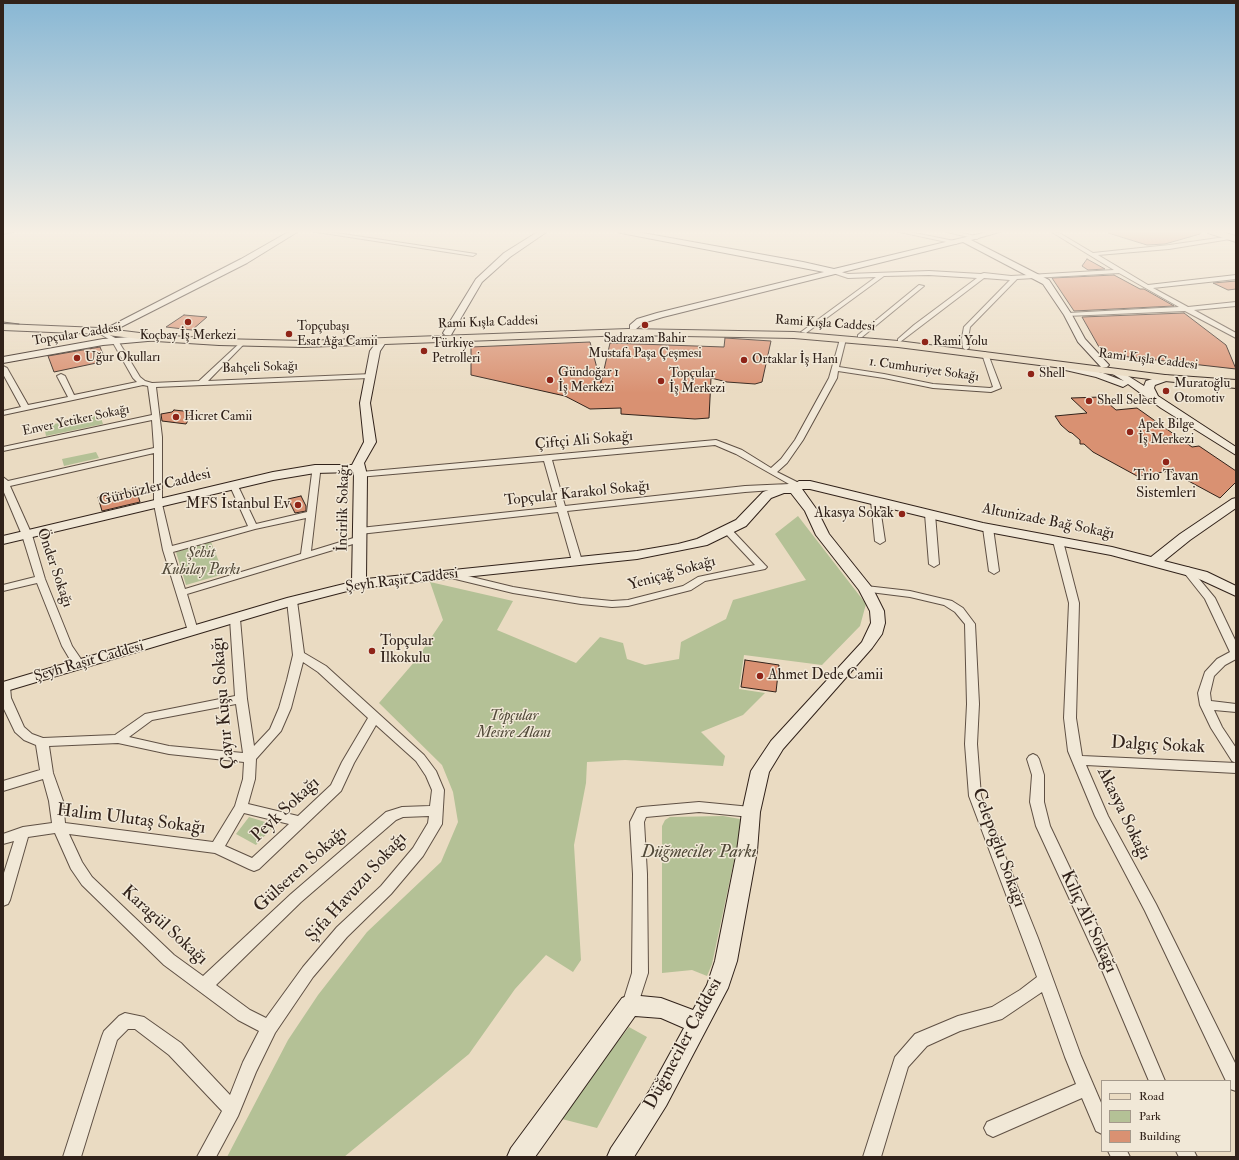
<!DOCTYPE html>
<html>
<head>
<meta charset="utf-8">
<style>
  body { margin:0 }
  #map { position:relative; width:1239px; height:1160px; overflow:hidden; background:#eadbc2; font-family:"IM FELL Double Pica",serif }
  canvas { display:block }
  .frame { position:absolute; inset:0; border:4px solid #31221a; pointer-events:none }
  .legend { position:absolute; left:1101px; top:1080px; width:130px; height:72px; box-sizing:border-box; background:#f1e8d7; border:1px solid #a4998b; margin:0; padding:5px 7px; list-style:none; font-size:12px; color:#31221a }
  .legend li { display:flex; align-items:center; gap:8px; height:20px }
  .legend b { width:20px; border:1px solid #a4998b }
</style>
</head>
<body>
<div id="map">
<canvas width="1239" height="1160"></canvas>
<div class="frame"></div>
<ul class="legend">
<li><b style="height:5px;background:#eadbc2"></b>Road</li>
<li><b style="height:11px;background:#b4c196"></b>Park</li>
<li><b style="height:11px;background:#d99172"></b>Building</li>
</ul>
</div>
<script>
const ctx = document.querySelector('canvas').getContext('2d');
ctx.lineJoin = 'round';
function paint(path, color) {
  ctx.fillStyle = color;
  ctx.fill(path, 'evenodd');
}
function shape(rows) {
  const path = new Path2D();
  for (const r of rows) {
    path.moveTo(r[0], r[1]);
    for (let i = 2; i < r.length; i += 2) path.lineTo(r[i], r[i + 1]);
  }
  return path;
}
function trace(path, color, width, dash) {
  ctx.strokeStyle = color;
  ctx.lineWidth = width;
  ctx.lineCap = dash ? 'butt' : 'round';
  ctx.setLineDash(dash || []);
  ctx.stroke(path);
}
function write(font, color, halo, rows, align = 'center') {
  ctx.font = font + ' "IM FELL Double Pica",serif';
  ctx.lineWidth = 3;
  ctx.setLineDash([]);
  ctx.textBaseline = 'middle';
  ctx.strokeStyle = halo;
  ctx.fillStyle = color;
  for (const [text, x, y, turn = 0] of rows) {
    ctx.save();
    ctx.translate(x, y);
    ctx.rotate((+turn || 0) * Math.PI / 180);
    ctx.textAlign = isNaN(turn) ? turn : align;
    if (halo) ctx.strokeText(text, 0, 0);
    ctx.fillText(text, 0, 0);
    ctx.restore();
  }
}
paint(shape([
  [100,415,103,424,46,436,44,426],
  [96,452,99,458,64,466,62,459],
  [798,516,866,604,860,626,822,665,744,655,739,689,765,693,743,715,701,732,725,756,723,766,625,760,587,762,586,783,574,845,581,960,573,972,546,955,515,989,469,1054,344,1157,227,1157,288,1040,318,995,367,932,441,862,458,822,453,792,442,765,379,703,416,660,443,620,430,582,513,601,497,630,576,663,600,637,623,643,627,659,645,665,679,659,681,642,726,619,733,600,806,580,775,534],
  [211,542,224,574,186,585,176,552],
  [723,816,740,819,742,823,712,964,707,976,692,970,662,973,662,826,665,820,670,817],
  [249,817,275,825,256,845,236,834],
  [629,1027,647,1037,597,1128,558,1118]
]), '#b4c196');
const building = shape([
  [1109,231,1200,231,1200,234,1165,244,1147,245,1108,233,1109,231],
  [1087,259,1105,269,1088,270,1082,266,1087,259],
  [1114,275,1140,289,1144,289,1174,306,1074,311,1052,278,1114,275],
  [1236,281,1236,289,1228,290,1213,283,1236,281],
  [1184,313,1226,345,1236,369,1103,354,1082,317,1184,313],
  [184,315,207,317,192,330,166,327,184,315],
  [725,338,771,341,762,382,755,384,727,382,711,378,709,418,695,419,621,414,621,408,590,409,565,396,471,375,471,347,590,342,601,383,610,343,724,347,725,338],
  [100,347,106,361,54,372,48,356,100,347],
  [1101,397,1116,410,1137,408,1192,447,1199,446,1236,471,1236,482,1220,498,1170,471,1137,476,1093,452,1084,444,1080,444,1080,440,1072,433,1069,432,1061,425,1055,416,1087,413,1071,398,1101,397],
  [174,410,193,412,186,424,162,421,161,414,172,412,174,410],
  [136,489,140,502,102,511,98,497,136,489],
  [301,496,306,506,306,511,295,513,288,499,301,496],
  [745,660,779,665,776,692,741,687,745,660]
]);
paint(building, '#d99172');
trace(building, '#31221a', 1);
const street = shape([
  [310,231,323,231,476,254,473,256,310,231],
  [638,231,647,231,636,235,633,233,638,231],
  [895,231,905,231,959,242,956,244,895,231],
  [943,231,953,231,980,237,977,239,943,231],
  [1050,231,1056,231,1093,253,1169,245,1232,236,1232,238,1230,239,1169,249,1098,255,1148,285,1236,275,1236,279,1153,288,1188,307,1236,302,1236,306,1194,310,1236,333,1236,338,1185,311,1066,316,1066,314,1068,313,1179,307,1119,273,1017,279,970,327,968,338,969,348,966,350,963,348,962,338,964,327,1010,280,984,278,900,342,898,341,898,339,914,325,977,278,929,275,884,276,806,333,801,332,876,277,848,278,833,273,832,272,835,270,848,274,929,271,981,274,984,273,1011,276,1114,270,1050,231],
  [919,285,924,286,862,337,858,337,858,335,919,285],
  [99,329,117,339,140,377,145,381,152,383,199,381,242,341,244,342,244,344,208,381,372,374,372,378,369,378,156,387,162,437,162,504,172,546,248,526,230,486,231,484,237,484,238,486,256,524,307,512,312,473,311,469,315,466,318,467,320,473,311,551,360,536,365,539,363,541,187,594,198,631,193,634,188,631,163,550,154,504,154,453,10,486,32,535,45,579,72,646,85,665,83,668,79,669,75,668,62,646,37,583,3,591,3,585,35,577,22,535,3,490,3,477,8,481,154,448,152,420,3,451,3,447,152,415,148,386,143,385,3,415,3,411,21,407,3,374,3,366,7,368,28,405,68,397,57,376,61,374,65,376,74,395,137,382,133,378,112,341,97,332,96,331,99,329],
  [306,518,301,554,185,589,173,552,255,529,306,518],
  [843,337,846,339,839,367,884,374,933,384,990,388,993,387,982,354,985,352,988,354,1001,388,991,392,933,388,884,378,838,371,837,378,803,440,787,463,777,472,801,484,802,486,801,488,745,492,567,511,582,561,577,564,572,561,558,512,360,534,355,531,360,528,557,507,544,461,358,477,357,475,361,472,716,440,742,450,771,468,781,459,795,440,829,378,840,339,843,337],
  [715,445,736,454,789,484,745,486,565,506,552,460,715,445],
  [875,498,879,501,885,541,880,544,875,541,871,501,875,498],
  [930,511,935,514,939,564,934,567,929,564,925,514,930,511],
  [988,525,993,528,999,571,994,574,989,571,983,528,988,525],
  [728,528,731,529,765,565,767,567,765,569,705,581,691,590,628,606,612,607,581,604,513,593,443,576,442,574,447,571,513,587,581,598,612,601,628,600,683,586,698,577,755,565,725,533,723,531,725,529,728,528],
  [1058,538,1063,541,1079,603,1076,718,1082,756,1236,763,1236,773,1086,765,1108,816,1156,904,1236,1065,1236,1091,1230,1089,1230,1081,1226,1081,1145,911,1095,816,1068,751,1064,718,1069,603,1053,541,1058,538],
  [1187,567,1190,568,1215,598,1236,642,1236,659,1225,665,1214,676,1210,693,1211,701,1236,704,1236,712,1214,710,1222,727,1236,748,1236,763,1232,761,1211,728,1200,705,1198,693,1205,672,1217,659,1230,652,1205,599,1182,570,1187,567],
  [866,586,910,591,952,601,963,608,975,624,979,704,977,744,981,796,1038,938,1081,1056,1102,1105,1102,1134,1096,1131,1082,1098,993,1137,987,1134,984,1128,987,1122,1076,1084,1065,1057,1042,992,1002,1019,960,1031,927,1046,908,1067,881,1157,863,1157,895,1057,915,1034,958,1016,992,1007,1020,990,1037,977,969,796,965,744,967,704,965,624,955,612,944,605,910,597,862,591,861,589,862,587,866,586],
  [292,598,297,601,304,653,326,666,424,755,436,771,444,790,442,824,423,856,391,894,347,937,313,977,275,1033,256,1072,238,1116,216,1157,197,1157,222,1111,169,1055,135,1029,128,1029,117,1040,81,1157,63,1157,102,1036,104,1031,119,1016,125,1013,144,1017,181,1043,230,1095,243,1062,259,1031,238,1020,164,965,82,885,71,869,55,833,28,837,10,900,8,904,3,906,3,876,14,841,3,844,3,834,23,827,52,823,49,801,43,779,3,791,3,781,40,770,36,745,24,740,15,732,3,707,3,683,8,684,10,687,11,698,24,727,32,734,43,738,115,735,145,714,235,696,230,619,235,616,240,619,247,699,254,746,270,729,279,708,287,680,293,655,287,601,292,598],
  [303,662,318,672,368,718,342,762,331,785,298,816,248,804,255,779,256,759,281,731,291,708,303,662],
  [236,704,243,753,169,746,129,737,152,720,236,704],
  [376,725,416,761,426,776,432,790,430,806,402,807,386,812,291,894,203,976,174,955,92,877,82,862,69,834,215,853,249,869,254,871,259,869,341,791,354,763,376,725],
  [118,743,169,754,244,762,243,779,235,806,213,842,65,823,63,801,53,773,49,746,118,743],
  [244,813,289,824,252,858,225,846,244,813],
  [429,816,428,823,413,848,381,886,337,927,303,967,266,1018,250,1010,216,985,301,902,396,820,403,817,429,816],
  [1033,754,1037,756,1039,759,1044,775,1044,802,1050,826,1115,963,1165,1081,1149,1081,1099,963,1036,826,1030,802,1032,775,1027,759,1029,756,1033,754],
  [699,802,751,807,756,808,758,812,756,816,751,817,699,812,646,817,644,822,647,874,648,973,636,1010,630,1012,624,1010,622,1005,632,973,633,874,630,822,637,808,642,807,699,802],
  [1108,1151,1127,1151,1130,1157,1111,1157,1108,1151],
  [1176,1151,1194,1151,1197,1157,1179,1157,1176,1151]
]);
const secondary = shape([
  [3,231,16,231,3,234,3,231],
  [290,231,299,231,247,263,115,330,112,331,107,328,241,259,290,231],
  [539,231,548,231,510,257,482,282,451,335,445,335,443,333,476,279,504,253,539,231],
  [617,231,632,231,803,262,834,269,991,231,1003,231,971,240,1049,280,1072,315,1085,339,1109,365,1107,367,1101,367,1078,342,1064,315,1043,284,963,242,663,317,643,323,636,329,630,329,630,325,637,319,657,313,824,272,621,233,617,231],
  [156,335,159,336,159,340,103,345,3,363,3,357,103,339,156,335],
  [381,339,386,342,380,351,370,403,376,442,364,463,367,475,366,579,637,551,678,544,697,539,736,520,763,492,782,485,792,485,799,481,810,481,983,523,1112,547,1151,557,1180,534,1232,499,1236,498,1236,508,1190,540,1164,561,1207,572,1236,586,1236,596,1197,578,1111,555,983,531,810,489,802,489,817,510,829,534,873,589,884,611,885,623,882,634,872,648,783,749,769,772,760,812,757,851,737,961,728,988,666,1106,634,1157,607,1157,611,1148,650,1090,684,1028,661,1018,635,1016,535,1157,507,1157,511,1148,622,998,630,995,661,998,693,1010,707,985,715,961,737,851,742,812,751,771,771,741,862,642,871,623,870,611,859,590,816,535,805,511,791,493,784,493,771,498,746,526,707,545,637,559,359,588,297,604,3,692,3,682,287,598,352,582,354,472,315,473,273,480,3,544,3,536,273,472,315,465,352,465,364,442,360,403,370,351,378,340,381,339],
  [1065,364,1103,373,1124,381,1108,371,1109,369,1117,369,1144,386,1146,381,1165,375,1169,376,1170,378,1169,380,1155,385,1154,388,1158,396,1236,447,1236,455,1161,408,1128,384,1123,387,1096,377,1061,369,1060,367,1065,364]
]);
const primary = shape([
  [1207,231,1219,231,1236,236,1236,242,1208,233,1207,231],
  [3,324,99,328,156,335,219,339,304,341,628,329,794,332,898,341,1165,375,1236,380,1236,388,1165,381,898,347,794,338,628,335,304,347,219,345,156,341,99,334,3,330,3,324]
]);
trace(street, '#5f5044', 2);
trace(secondary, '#31221a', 2);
trace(primary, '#31221a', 2);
paint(street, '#f1e8d7');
paint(secondary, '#f1e8d7');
paint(primary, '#eadbc2');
trace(shape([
  [3,322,19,324]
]), '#31221a', 1);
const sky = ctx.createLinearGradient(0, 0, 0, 393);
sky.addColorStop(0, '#88b7d4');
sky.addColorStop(0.59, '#f6efe4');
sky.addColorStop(1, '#f6efe400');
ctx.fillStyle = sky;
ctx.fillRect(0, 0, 1239, 393);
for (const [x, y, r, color] of [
  [188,322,4,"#8f2418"],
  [645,325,4,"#8f2418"],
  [289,334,4,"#8f2418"],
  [925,342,4,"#8f2418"],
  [424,351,4,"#8f2418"],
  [77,358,4,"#8f2418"],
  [744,360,4,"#8f2418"],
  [1031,374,4,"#8f2418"],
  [550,380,4,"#8f2418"],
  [661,381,4,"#8f2418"],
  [1166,391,4,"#8f2418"],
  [1089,401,4,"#8f2418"],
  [176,417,4,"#8f2418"],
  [1130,432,4,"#8f2418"],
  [1166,462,4,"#8f2418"],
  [298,505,4,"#8f2418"],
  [902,514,4,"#8f2418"],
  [372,651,4,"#8f2418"],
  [760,676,4,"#8f2418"]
]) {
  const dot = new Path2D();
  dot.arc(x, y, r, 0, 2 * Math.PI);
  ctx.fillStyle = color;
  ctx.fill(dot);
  trace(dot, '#f1e8d7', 1.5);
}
write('13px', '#31221a', '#f1e8d7', [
  ["Rami Kışla Caddesi",488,323,-2],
  ["Rami Kışla Caddesi",825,324,4],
  ["Topçular Caddesi",77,335,-9],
  ["Rami Kışla Caddesi",1148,360,7],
  ["Bahçeli Sokağı",260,368,-2],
  ["1. Cumhuriyet Sokağı",924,370,8],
  ["Enver Yetiker Sokağı",76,421,-12]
]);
write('13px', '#31221a', '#f1e8d7', [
  ["Topçubaşı",297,327],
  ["Esat Ağa Camii",297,342],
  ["Koçbay İş Merkezi",188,336,"center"],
  ["Sadrazam Bahir",645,339,"center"],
  ["Mustafa Paşa Çeşmesi",645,354,"center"],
  ["Rami Yolu",933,342],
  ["Türkiye",432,344],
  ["Petrolleri",432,359],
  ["Uğur Okulları",85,358],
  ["Ortaklar İş Hanı",752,360],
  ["Gündoğar 1",558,373],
  ["İş Merkezi",558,388],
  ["Topçular",669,374],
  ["İş Merkezi",669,389],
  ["Shell",1039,374],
  ["Muratoğlu",1174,384],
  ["Otomotiv",1174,399],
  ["Shell Select",1097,401],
  ["Hicret Camii",184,417],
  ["Apek Bilge",1138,425],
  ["İş Merkezi",1138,440]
], 'left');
write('15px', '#31221a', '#f1e8d7', [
  ["Çiftçi Ali Sokağı",584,441,-5],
  ["Gürbüzler Caddesi",155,488,-14],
  ["Topçular Karakol Sokağı",577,494,-6],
  ["İncirlik Sokağı",344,508,-89],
  ["Altunizade Bağ Sokağı",1048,522,11],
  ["Önder Sokağı",54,568,71],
  ["Yeniçağ Sokağı",672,574,-16],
  ["Şeyh Raşit Caddesi",402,581,-7],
  ["Şeyh Raşit Caddesi",89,662,-16]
]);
write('15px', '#31221a', '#f1e8d7', [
  ["Trio Tavan",1166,477,"center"],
  ["Sistemleri",1166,494,"center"],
  ["MFS İstanbul Ev",290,505],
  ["Akasya Sokak",894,514],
  ["Topçular",380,642,"left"],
  ["İlkokulu",380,659,"left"],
  ["Ahmet Dede Camii",768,676,"left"]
], 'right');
write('italic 15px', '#524a39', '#f1e8d7', [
  ["Şehit",201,554],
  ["Kubilay Parkı",201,571],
  ["Topçular",514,717],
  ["Mesire Alanı",514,734]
]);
write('18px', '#31221a', '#f1e8d7', [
  ["Çayır Kuşu Sokağı",224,703,-95],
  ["Dalgıç Sokak",1158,746,3],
  ["Peyk Sokağı",286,810,-43],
  ["Akasya Sokağı",1123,814,64],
  ["Halim Ulutaş Sokağı",131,820,7],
  ["Celepoğlu Sokağı",998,848,70],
  ["Gülseren Sokağı",301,870,-42],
  ["Şifa Havuzu Sokağı",357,888,-48],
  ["Kılıç Ali Sokağı",1088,922,65],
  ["Karagül Sokağı",164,926,42],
  ["Düğmeciler Caddesi",684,1044,-62]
]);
write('italic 18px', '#524a39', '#f1e8d7', [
  ["Düğmeciler Parkı",699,853]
]);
</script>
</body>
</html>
